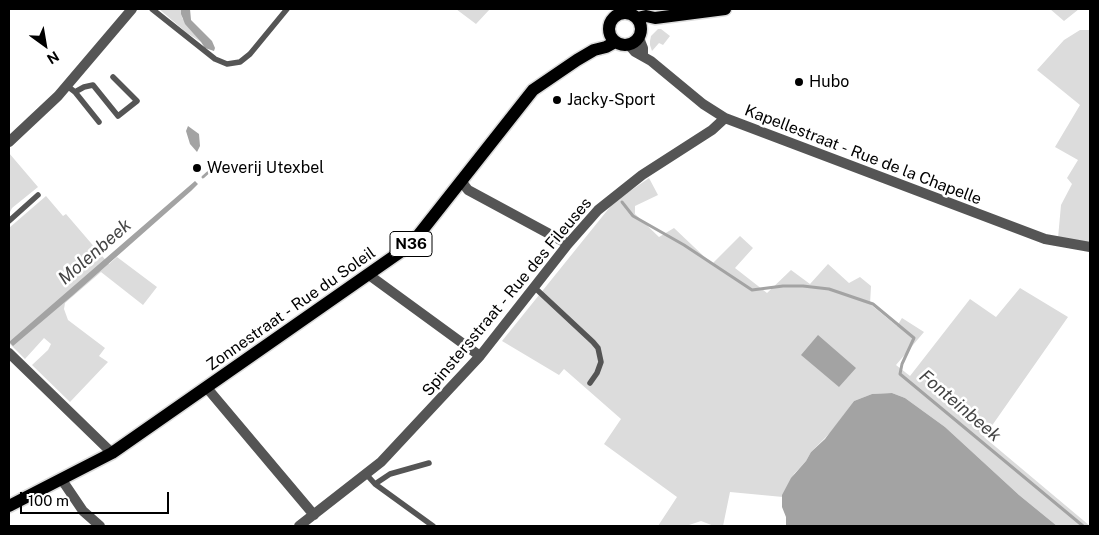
<!DOCTYPE html>
<html>
<head>
<meta charset="utf-8">
<style>
  body { margin:0 }
  #map { position:relative; width:1099px; height:535px; overflow:hidden; background:#fff; font-family:"Public Sans",sans-serif }
  canvas { display:block }
  .frame { position:absolute; inset:0; border:10px solid #000; pointer-events:none }
  .north { position:absolute; left:20px; top:20px; width:50px; height:50px; -webkit-text-stroke:4px #fff; paint-order:stroke; rotate:148deg; font-size:14px; font-weight:700; line-height:20px; text-align:center; color:#000 }
  .north::after { content:''; display:block; margin:auto; width:18px; height:22px; background:#000; clip-path:polygon(50% 0,100% 100%,50% 72%,0 100%) }
  .scale { position:absolute; left:20px; top:492px; width:149px; height:22px; box-sizing:border-box; border:2px solid #000; border-top:0; padding-left:6px; font-size:15px; line-height:18px; white-space:nowrap; color:#000; -webkit-text-stroke:4px #fff; paint-order:stroke }
</style>
</head>
<body>
<div id="map">
<canvas width="1099" height="535"></canvas>
<div class="frame"></div>
<div class="north">N</div>
<div class="scale">100 m</div>
</div>
<script>
const ctx = document.querySelector('canvas').getContext('2d');
ctx.lineJoin = 'round';
function paint(path, color) {
  ctx.fillStyle = color;
  ctx.fill(path, 'evenodd');
}
function shape(rows) {
  const path = new Path2D();
  for (const r of rows) {
    if (r.length === 3) {
      path.moveTo(r[0] + r[2], r[1]);
      path.arc(r[0], r[1], r[2], 0, 2 * Math.PI);
      continue;
    }
    path.moveTo(r[0], r[1]);
    for (let i = 2; i < r.length; i += 2) path.lineTo(r[i], r[i + 1]);
  }
  return path;
}
function trace(path, color, width, dash) {
  ctx.strokeStyle = color;
  ctx.lineWidth = width;
  ctx.lineCap = dash ? 'butt' : 'round';
  ctx.setLineDash(dash || []);
  ctx.stroke(path);
}
function write(font, color, halo, rows, align = 'center') {
  ctx.font = font + ' "Public Sans",sans-serif';
  ctx.lineWidth = 5;
  ctx.setLineDash([]);
  ctx.textBaseline = 'middle';
  ctx.strokeStyle = halo;
  ctx.fillStyle = color;
  for (const [text, x, y, turn = 0] of rows) {
    ctx.save();
    ctx.translate(x, y);
    ctx.rotate((+turn || 0) * Math.PI / 180);
    ctx.textAlign = isNaN(turn) ? turn : align;
    if (halo) ctx.strokeText(text, 0, 0);
    ctx.fillText(text, 0, 0);
    ctx.restore();
  }
}
paint(shape([
  [159,9,181,9,182,18,201,42,187,33],
  [456,9,490,9,476,24],
  [1050,9,1079,9,1064,21],
  [658,29,661,29,670,36,663,45,659,43,652,51,650,45,650,41,651,36],
  [1080,30,1090,30,1090,243,1058,238,1061,205,1072,184,1067,178,1078,160,1055,147,1080,105,1037,70,1064,40],
  [9,153,38,187,12,208,9,214],
  [649,178,658,195,635,206,635,214,659,237,674,228,712,264,740,236,753,248,735,268,767,293,791,270,810,284,828,264,849,283,860,277,871,286,870,304,897,326,902,318,924,332,896,365,910,376,970,299,996,317,1020,288,1068,317,984,437,1090,526,1057,526,1019,495,945,427,905,398,892,393,872,394,854,401,831,432,811,452,806,461,794,474,783,497,730,492,723,526,714,526,701,521,686,526,658,526,677,497,604,444,621,419,564,369,559,375,502,341,614,202],
  [46,196,63,216,66,214,109,264,117,257,157,287,143,305,101,272,65,303,64,309,68,320,105,348,99,356,108,362,70,402,32,365,48,350,51,344,44,338,25,359,9,343,9,228]
]), '#dcdcdc');
paint(shape([
  [181,9,190,9,191,20,212,41,215,48,214,51,205,48,201,42,185,24,181,14],
  [188,126,199,134,200,146,197,152,190,144,186,131],
  [195,181,198,184,191,191,72,296,13,346,9,342],
  [818,335,856,368,839,387,801,355],
  [892,393,905,398,945,427,1019,495,1057,526,786,526,786,517,782,507,782,495,791,478,806,461,811,452,825,439,854,401,872,394]
]), '#a3a3a3');
trace(shape([
  [203,177,213,168,209,164],
  [622,202,633,216,684,245,752,290,783,286,803,286,829,289,873,304,914,338,902,364,900,374,1083,526]
]), '#a3a3a3', 3);
const primary = shape([
  [625,29,16],
  [637,18,646,16,655,18,725,9],
  [9,506,112,453,403,250,413,242,533,90,577,60,594,50,606,47,615,42]
]);
trace(primary, '#dbdbdb', 15);
trace(shape([
  [152,9,215,59,227,64,240,62,250,54,287,9],
  [66,85,75,92,84,87,93,85,118,116,137,101,113,77],
  [75,92,99,122],
  [9,221,38,195],
  [534,287,593,342,598,348,601,362,597,373,590,383],
  [366,474,375,484,433,526],
  [375,484,390,474,429,463]
]), '#555', 5.5);
trace(shape([
  [639,38,643,48,643,55],
  [629,45,635,52,651,61,703,104,725,118,1045,239,1090,247],
  [9,142,58,96,132,9],
  [462,182,468,190,568,244],
  [369,275,480,356],
  [9,353,112,453],
  [207,388,314,515],
  [62,480,83,511,100,526],
  [299,526,381,462,480,356,568,244,598,210,642,175,712,130,725,118]
]), '#555', 10);
trace(primary, '#000', 12);
for (const [x, y, r, color] of [
  [799,82,5,"#000"],
  [557,100,5,"#000"],
  [197,168,5,"#000"]
]) {
  const dot = new Path2D();
  dot.arc(x, y, r, 0, 2 * Math.PI);
  ctx.fillStyle = color;
  ctx.fill(dot);
  trace(dot, '#fff', 2);
}
for (const [x, y, w] of [
  [411,244,42]
]) {
  const box = new Path2D();
  box.roundRect(x - w / 2, y - 12.5, w, 25, 4);
  ctx.fillStyle = '#fff';
  ctx.fill(box);
  trace(box, '#000', 1);
}
write('bold 15px', '#000', null, [
  ["N36",411,244]
]);
write('16px', '#000', '#fff', [
  ["Hubo",809,82],
  ["Jacky-Sport",567,100],
  ["Weverij Utexbel",207,168]
], 'left');
write('16px', '#000', '#fff', [
  ["Kapellestraat - Rue de la Chapelle",863,155,21],
  ["Spinstersstraat - Rue des Fileuses",507,297,-50],
  ["Zonnestraat - Rue du Soleil",291,309,-35]
]);
write('italic 18px', '#444', '#fff', [
  ["Molenbeek",95,252,-41],
  ["Fonteinbeek",960,406,40]
]);
</script>
</body>
</html>
